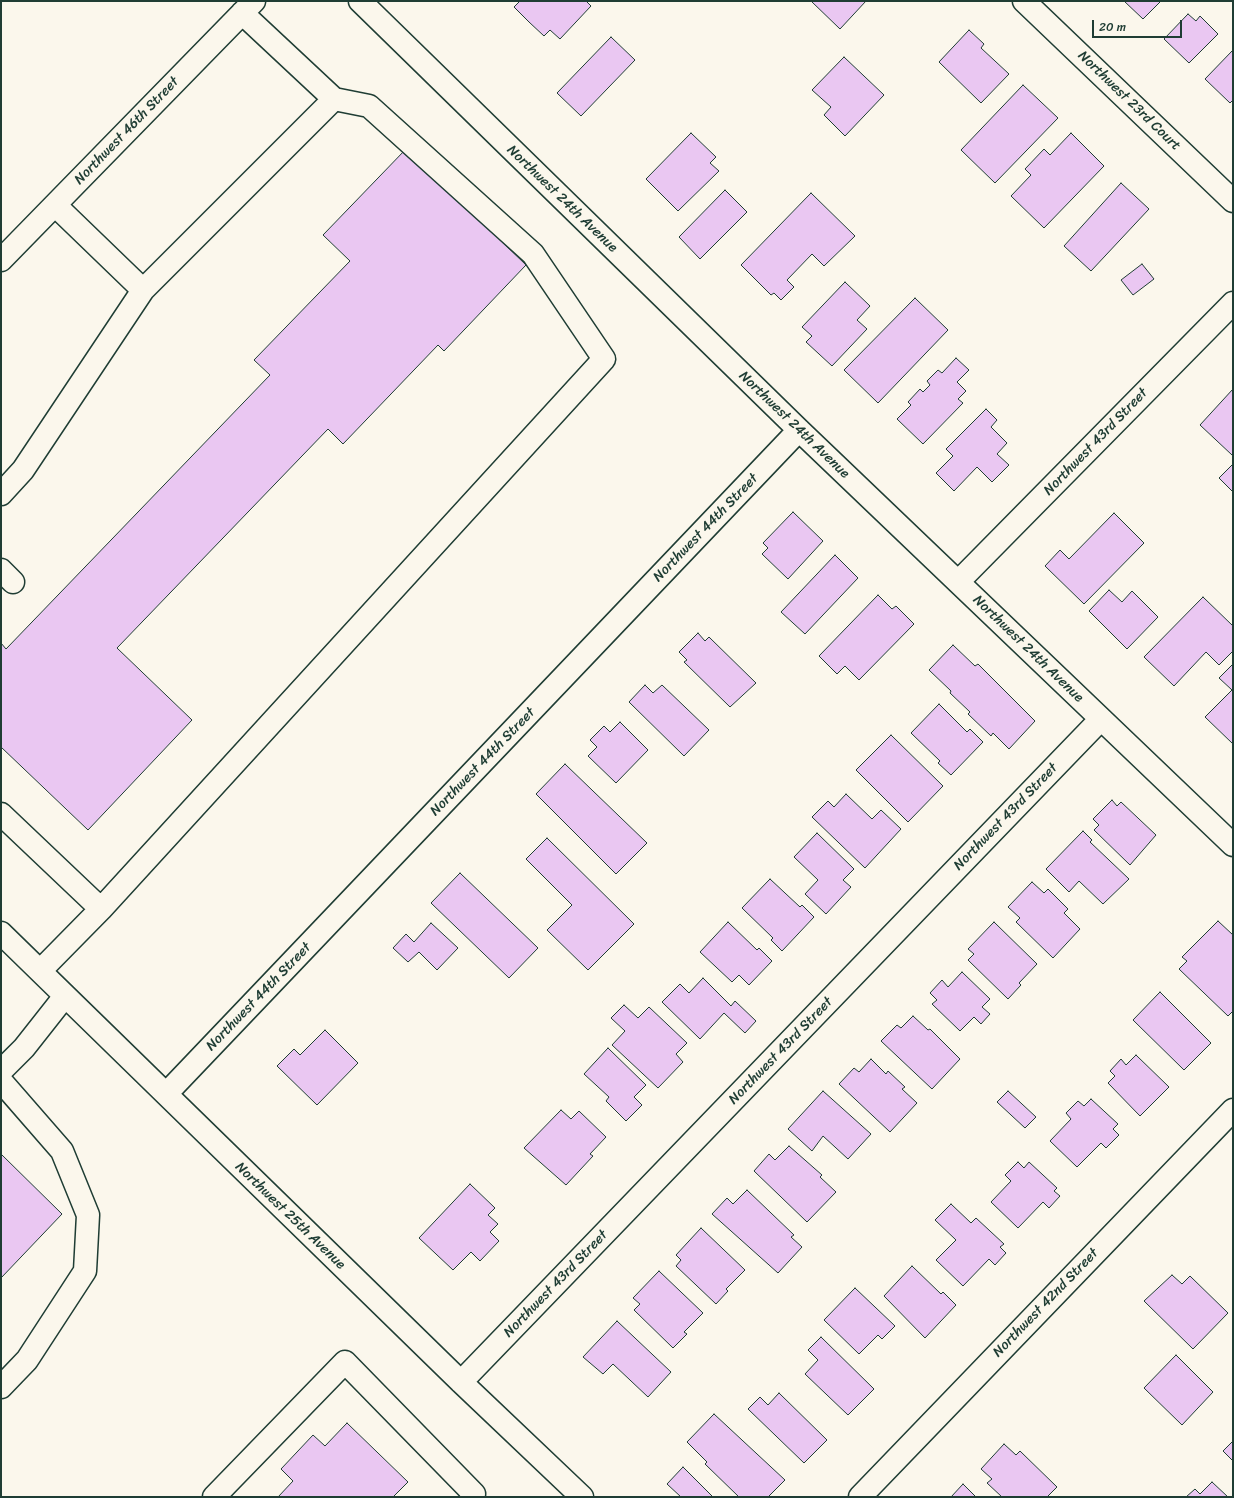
<!DOCTYPE html>
<html>
<head>
<meta charset="utf-8">
<style>
  body { margin:0 }
  #map { position:relative; width:1234px; height:1498px; overflow:hidden; background:#fbf7ec; font-family:Sriracha,sans-serif }
  canvas { display:block }
  .frame { position:absolute; inset:0; border:2px solid #1f3d34; pointer-events:none }
  .scale { position:absolute; left:1092px; top:20px; width:90px; height:18px; box-sizing:border-box; border:2px solid #1f3d34; border-top:0; padding-left:5px; font-size:12px; line-height:14px; white-space:nowrap; color:#1f3d34; -webkit-text-stroke:3px #fbf7ec; paint-order:stroke }
</style>
</head>
<body>
<div id="map">
<canvas width="1234" height="1498"></canvas>
<div class="frame"></div>
<div class="scale">20 m</div>
</div>
<script>
const ctx = document.querySelector('canvas').getContext('2d');
ctx.lineJoin = 'round';
function paint(path, color) {
  ctx.fillStyle = color;
  ctx.fill(path, 'evenodd');
}
function shape(rows) {
  const path = new Path2D();
  for (const r of rows) {
    path.moveTo(r[0], r[1]);
    for (let i = 2; i < r.length; i += 2) path.lineTo(r[i], r[i + 1]);
  }
  return path;
}
function trace(path, color, width, dash) {
  ctx.strokeStyle = color;
  ctx.lineWidth = width;
  ctx.lineCap = dash ? 'butt' : 'round';
  ctx.setLineDash(dash || []);
  ctx.stroke(path);
}
function write(font, color, halo, rows, align = 'center') {
  ctx.font = font + ' Sriracha,sans-serif';
  ctx.lineWidth = 3;
  ctx.setLineDash([]);
  ctx.textBaseline = 'middle';
  ctx.strokeStyle = halo;
  ctx.fillStyle = color;
  for (const [text, x, y, turn = 0] of rows) {
    ctx.save();
    ctx.translate(x, y);
    ctx.rotate((+turn || 0) * Math.PI / 180);
    ctx.textAlign = isNaN(turn) ? turn : align;
    if (halo) ctx.strokeText(text, 0, 0);
    ctx.fillText(text, 0, 0);
    ctx.restore();
  }
}
const building = shape([
  [520,1,586,1,591,6,560,39,550,30,544,36,529,22,514,7,520,1],
  [811,1,866,1,840,29,811,1],
  [1124,1,1161,1,1143,19,1124,1],
  [1188,14,1196,21,1200,16,1218,34,1189,63,1164,39,1188,14],
  [969,30,984,44,981,48,1009,74,981,103,939,62,969,30],
  [611,37,635,60,581,116,557,93,611,37],
  [1233,50,1233,100,1230,103,1205,79,1233,50],
  [844,57,884,95,845,136,824,115,831,107,812,90,844,57],
  [1023,85,1058,118,995,183,961,150,1023,85],
  [691,133,716,157,710,163,719,171,678,211,646,179,691,133],
  [1071,133,1104,166,1044,228,1011,196,1031,175,1025,169,1044,149,1050,155,1071,133],
  [406,149,526,265,444,351,438,345,343,444,328,429,117,648,192,720,88,830,1,747,1,643,6,649,270,375,254,360,350,261,323,235,406,149],
  [1121,183,1149,209,1091,271,1064,246,1121,183],
  [725,190,747,212,700,259,679,237,725,190],
  [811,193,855,236,824,266,812,254,787,280,794,287,781,300,774,293,771,295,741,265,811,193],
  [1142,264,1154,279,1133,295,1121,280,1142,264],
  [845,282,870,306,857,320,867,329,832,366,806,342,812,336,802,327,845,282],
  [915,298,948,330,878,403,844,370,915,298],
  [956,358,969,370,957,382,966,391,958,399,963,403,923,444,897,419,911,405,908,402,920,389,923,392,930,385,927,381,938,370,942,373,956,358],
  [1233,389,1233,454,1232,455,1200,425,1233,389],
  [986,409,997,420,991,427,1007,443,997,454,1009,465,992,482,977,467,954,491,936,473,953,456,946,449,986,409],
  [1233,464,1233,492,1219,478,1233,464],
  [793,512,823,541,788,579,762,554,768,548,763,543,793,512],
  [1114,513,1144,543,1084,604,1045,566,1060,550,1069,559,1114,513],
  [835,555,858,578,805,634,781,612,835,555],
  [1109,590,1122,602,1132,591,1158,617,1127,649,1089,611,1109,590],
  [878,595,892,609,896,606,914,624,859,680,845,666,837,674,819,656,878,595],
  [1203,597,1233,626,1233,651,1219,665,1206,652,1174,686,1144,657,1203,597],
  [698,633,705,641,709,637,756,683,730,707,684,662,687,660,679,652,698,633],
  [953,645,975,666,978,664,1035,721,1009,749,993,733,991,736,968,714,970,712,950,693,951,691,929,670,953,645],
  [1233,664,1233,744,1205,717,1232,690,1219,678,1233,664],
  [645,685,653,693,662,685,709,730,684,756,629,702,645,685],
  [939,704,967,732,970,729,983,742,951,775,938,763,940,761,911,733,939,704],
  [620,722,648,750,616,783,588,756,597,747,590,740,604,726,610,732,620,722],
  [891,735,943,786,908,822,856,770,891,735],
  [565,764,647,843,616,874,536,794,565,764],
  [846,794,872,819,881,810,901,829,865,868,812,817,828,801,834,807,846,794],
  [1112,800,1117,806,1121,802,1156,835,1130,865,1094,830,1099,825,1093,819,1112,800],
  [1083,831,1092,840,1090,842,1129,879,1103,904,1079,881,1069,892,1046,869,1083,831],
  [817,833,854,869,843,880,851,887,826,914,805,894,818,880,794,857,817,833],
  [547,838,634,924,588,970,547,930,572,905,526,859,547,838],
  [460,873,538,948,509,978,431,903,460,873],
  [770,879,800,907,802,905,814,917,782,951,771,940,773,938,742,908,770,879],
  [1032,882,1044,893,1048,889,1068,909,1064,913,1080,929,1053,958,1016,922,1020,918,1008,907,1032,882],
  [1218,921,1233,935,1233,1011,1228,1016,1179,969,1187,961,1182,957,1218,921],
  [728,922,757,950,759,948,772,961,749,985,739,975,732,982,700,952,728,922],
  [994,922,1037,964,1019,983,1021,985,1008,999,968,960,974,954,968,949,994,922],
  [431,923,458,948,437,970,419,952,408,962,393,948,406,934,414,942,431,923],
  [962,972,990,999,982,1007,990,1014,981,1024,974,1017,960,1031,932,1004,937,1000,930,993,942,980,948,987,962,972],
  [703,978,731,1006,735,1001,756,1021,745,1033,724,1013,700,1039,662,1002,680,984,689,993,703,978],
  [1160,992,1211,1043,1184,1070,1133,1020,1160,992],
  [624,1005,638,1018,649,1007,687,1043,676,1054,683,1062,658,1088,612,1045,625,1031,611,1018,624,1005],
  [913,1016,928,1030,930,1029,960,1059,932,1089,881,1041,897,1025,901,1028,913,1016],
  [325,1030,358,1063,317,1105,277,1066,294,1049,300,1055,325,1030],
  [608,1048,646,1085,634,1097,642,1105,626,1121,606,1101,609,1097,584,1074,608,1048],
  [1136,1055,1169,1087,1140,1116,1108,1083,1115,1076,1110,1071,1121,1059,1126,1065,1136,1055],
  [871,1059,886,1074,888,1071,905,1087,902,1089,917,1103,890,1132,839,1084,854,1068,859,1072,871,1059],
  [823,1091,871,1134,848,1159,823,1136,812,1151,788,1129,823,1091],
  [1008,1091,1036,1117,1025,1128,997,1102,1008,1091],
  [1091,1099,1118,1124,1113,1129,1119,1135,1106,1148,1101,1143,1077,1167,1050,1141,1071,1119,1066,1113,1078,1101,1084,1106,1091,1099],
  [561,1110,571,1119,579,1111,606,1137,590,1154,593,1156,566,1185,524,1148,561,1110],
  [789,1146,822,1175,820,1177,836,1192,807,1222,754,1171,769,1154,775,1160,789,1146],
  [1,1154,62,1214,1,1278,1,1154],
  [1018,1162,1024,1168,1029,1162,1057,1188,1054,1191,1060,1196,1049,1208,1043,1202,1018,1228,991,1202,1011,1181,1005,1175,1018,1162],
  [470,1184,495,1208,488,1215,498,1224,490,1232,499,1241,480,1261,471,1252,453,1270,419,1238,470,1184],
  [747,1190,794,1235,791,1237,802,1247,778,1273,712,1214,727,1198,733,1204,747,1190],
  [951,1204,971,1223,976,1218,1004,1244,1000,1247,1006,1253,995,1265,989,1259,963,1286,936,1260,956,1240,935,1220,951,1204],
  [701,1228,745,1270,726,1289,728,1291,716,1304,676,1266,681,1260,676,1255,701,1228],
  [912,1266,941,1294,943,1292,956,1305,925,1338,884,1296,912,1266],
  [659,1271,703,1313,684,1332,687,1334,673,1348,634,1310,640,1304,633,1298,659,1271],
  [1172,1275,1182,1284,1190,1276,1228,1313,1193,1349,1144,1301,1172,1275],
  [855,1288,895,1326,882,1339,878,1335,859,1354,824,1320,855,1288],
  [617,1321,671,1372,648,1397,613,1364,603,1374,583,1357,617,1321],
  [821,1337,874,1389,848,1415,805,1374,818,1360,808,1350,821,1337],
  [1176,1355,1213,1392,1182,1425,1144,1388,1176,1355],
  [779,1393,827,1440,804,1463,748,1409,760,1397,768,1405,779,1393],
  [714,1414,785,1480,768,1497,739,1497,705,1464,707,1462,687,1442,714,1414],
  [347,1423,408,1482,393,1497,278,1497,293,1481,281,1469,313,1435,325,1446,347,1423],
  [1233,1441,1233,1461,1223,1451,1233,1441],
  [1004,1444,1016,1455,1020,1451,1057,1487,1047,1497,1002,1497,987,1483,992,1479,981,1469,1004,1444],
  [683,1467,713,1497,681,1497,667,1484,683,1467],
  [1212,1482,1228,1497,1186,1497,1195,1489,1200,1494,1212,1482],
  [963,1484,976,1497,951,1497,963,1484]
]);
paint(building, '#eac7f2');
trace(building, '#1f3d34', 1);
const minor = shape([
  [360,1,799,430,1233,845],
  [1024,1,1233,201],
  [55,205,143,290],
  [1,260,254,1],
  [1,494,23,470,143,290,334,99,242,13],
  [1,570,13,582],
  [958,582,1233,303],
  [1,814,101,909],
  [1,933,461,1382,582,1497],
  [40,971,101,909,604,359,533,254,369,106,334,99],
  [1,1071,24,1048,65,996],
  [1,1081,62,1151,88,1215,85,1271,27,1360,1,1387],
  [166,1094,799,430],
  [461,1382,1101,719],
  [214,1497,345,1362,474,1494,471,1497],
  [860,1497,1233,1110]
]);
trace(minor, '#1f3d34', 25);
trace(minor, '#fbf7ec', 22);
write('14px', '#1f3d34', '#fbf7ec', [
  ["Northwest 23rd Court",1129,101,44],
  ["Northwest 46th Street",127,131,-46],
  ["Northwest 24th Avenue",562,199,44],
  ["Northwest 24th Avenue",794,425,44],
  ["Northwest 43rd Street",1096,442,-46],
  ["Northwest 44th Street",706,528,-46],
  ["Northwest 24th Avenue",1028,649,44],
  ["Northwest 44th Street",483,762,-46],
  ["Northwest 43rd Street",1006,817,-46],
  ["Northwest 44th Street",259,997,-46],
  ["Northwest 43rd Street",781,1051,-46],
  ["Northwest 25th Avenue",290,1216,44],
  ["Northwest 43rd Street",556,1284,-46],
  ["Northwest 42nd Street",1046,1303,-46]
]);
</script>
</body>
</html>
